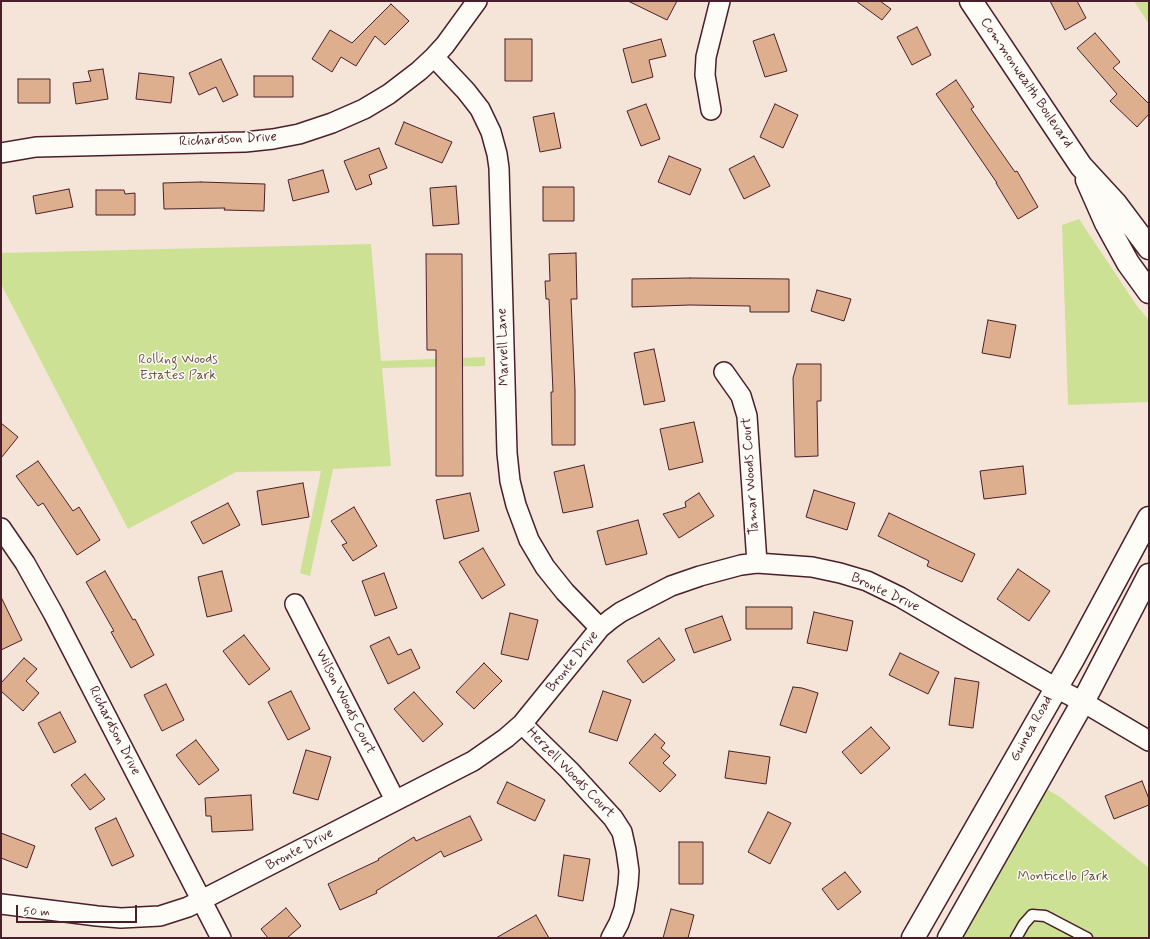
<!DOCTYPE html>
<html>
<head>
<meta charset="utf-8">
<style>
  body { margin:0 }
  #map { position:relative; width:1150px; height:939px; overflow:hidden; background:#f4e5d8; font-family:Mynerve,sans-serif }
  canvas { display:block }
  .frame { position:absolute; inset:0; border:2px solid #4a1f2b; pointer-events:none }
  .scale { position:absolute; left:16px; top:905px; width:121px; height:18px; box-sizing:border-box; border:2px solid #4a1f2b; border-top:0; padding-left:5px; font-size:12px; line-height:14px; white-space:nowrap; color:#4a1f2b; -webkit-text-stroke:3px #fdfcf7; paint-order:stroke }
</style>
</head>
<body>
<div id="map">
<canvas width="1150" height="939"></canvas>
<div class="frame"></div>
<div class="scale">50 m</div>
</div>
<script>
const ctx = document.querySelector('canvas').getContext('2d');
ctx.lineJoin = 'round';
function paint(path, color) {
  ctx.fillStyle = color;
  ctx.fill(path, 'evenodd');
}
function shape(rows) {
  const path = new Path2D();
  for (const r of rows) {
    path.moveTo(r[0], r[1]);
    for (let i = 2; i < r.length; i += 2) path.lineTo(r[i], r[i + 1]);
  }
  return path;
}
function trace(path, color, width, dash) {
  ctx.strokeStyle = color;
  ctx.lineWidth = width;
  ctx.lineCap = dash ? 'butt' : 'round';
  ctx.setLineDash(dash || []);
  ctx.stroke(path);
}
function write(font, color, halo, rows, align = 'center') {
  ctx.font = font + ' Mynerve,sans-serif';
  ctx.lineWidth = 3;
  ctx.setLineDash([]);
  ctx.textBaseline = 'middle';
  ctx.strokeStyle = halo;
  ctx.fillStyle = color;
  for (const [text, x, y, turn = 0] of rows) {
    ctx.save();
    ctx.translate(x, y);
    ctx.rotate((+turn || 0) * Math.PI / 180);
    ctx.textAlign = isNaN(turn) ? turn : align;
    if (halo) ctx.strokeText(text, 0, 0);
    ctx.fillText(text, 0, 0);
    ctx.restore();
  }
}
paint(shape([
  [1134,1,1149,1,1149,24],
  [1079,219,1137,306,1149,320,1149,402,1068,405,1062,225],
  [371,244,381,361,485,357,485,366,382,368,391,466,333,469,310,576,300,573,321,471,236,472,128,529,1,284,1,253],
  [1043,787,1060,797,1149,868,1149,938,960,938]
]), '#cde195');
const building = shape([
  [628,1,677,1,667,20,628,1],
  [856,1,880,1,891,9,882,20,856,1],
  [1050,1,1077,1,1086,18,1065,30,1050,1],
  [391,4,409,21,385,45,375,36,356,66,341,57,332,72,312,59,330,30,352,43,391,4],
  [917,27,931,55,912,65,897,37,917,27],
  [1095,33,1120,62,1113,68,1149,104,1149,114,1137,127,1110,101,1117,94,1077,48,1095,33],
  [774,34,787,71,765,77,753,41,774,34],
  [505,39,532,39,532,81,505,81,505,39],
  [661,39,666,56,649,60,653,77,632,83,623,49,661,39],
  [221,59,238,95,223,102,216,87,199,95,189,73,221,59],
  [103,69,108,99,76,104,73,83,91,81,88,71,103,69],
  [139,73,174,77,171,103,136,99,139,73],
  [254,76,293,76,293,97,254,97,254,76],
  [18,79,50,79,50,103,18,103,18,79],
  [956,80,974,107,971,109,1015,172,1017,171,1038,207,1018,219,996,183,997,183,936,94,956,80],
  [646,104,660,139,641,146,627,111,646,104],
  [775,104,798,115,783,148,760,137,775,104],
  [554,113,561,148,540,152,533,117,554,113],
  [404,122,452,142,442,163,395,144,404,122],
  [379,148,387,168,369,175,372,184,356,190,344,161,379,148],
  [669,156,701,169,690,195,658,182,669,156],
  [754,156,770,186,744,199,729,169,754,156],
  [323,170,329,192,293,201,288,180,323,170],
  [201,182,265,184,264,211,224,210,225,208,164,209,163,183,201,182],
  [456,186,459,224,433,226,430,188,456,186],
  [543,187,574,187,574,221,543,221,543,187],
  [69,189,73,207,36,214,33,196,69,189],
  [96,190,124,190,125,194,135,193,135,215,96,215,96,190],
  [576,253,577,299,571,299,575,390,575,445,552,445,551,392,553,392,549,299,546,299,545,281,550,281,549,254,576,253],
  [426,254,462,254,463,476,436,476,436,350,427,350,426,254],
  [690,278,789,279,789,312,750,312,750,306,690,305,632,307,632,279,690,278],
  [817,290,851,299,844,321,811,311,817,290],
  [988,320,1016,325,1010,358,982,353,988,320],
  [654,349,665,401,644,405,634,353,654,349],
  [797,364,821,364,821,401,817,401,818,456,795,457,793,378,797,364],
  [694,422,703,462,669,470,660,429,694,422],
  [1,423,18,437,1,458,1,423],
  [38,461,73,511,79,507,100,540,77,555,43,503,38,506,16,476,38,461],
  [584,465,593,507,563,513,554,472,584,465],
  [1023,466,1026,494,984,499,980,471,1023,466],
  [303,483,309,517,262,525,257,491,303,483],
  [814,490,855,503,847,530,806,517,814,490],
  [470,493,479,531,444,539,436,500,470,493],
  [699,493,714,516,679,538,663,514,686,507,685,502,699,493],
  [228,503,240,525,203,544,191,522,228,503],
  [354,507,377,546,353,561,342,545,347,543,331,521,354,507],
  [889,513,975,554,962,582,927,566,929,561,878,536,889,513],
  [638,520,647,554,606,565,597,531,638,520],
  [483,548,505,585,482,599,459,562,483,548],
  [1018,569,1050,591,1029,621,997,599,1018,569],
  [105,571,133,620,135,619,154,655,131,668,111,632,114,631,86,582,105,571],
  [222,571,232,611,207,617,198,577,222,571],
  [384,573,397,608,375,616,362,581,384,573],
  [1,597,22,640,1,650,1,597],
  [746,607,792,607,792,629,746,629,746,607],
  [814,612,853,621,847,651,807,643,814,612],
  [510,613,538,620,528,660,501,654,510,613],
  [722,616,731,640,694,653,685,629,722,616],
  [244,635,270,669,249,685,223,651,244,635],
  [389,637,398,655,411,649,420,668,388,684,370,646,389,637],
  [659,638,675,660,643,683,627,661,659,638],
  [900,653,939,672,928,694,889,675,900,653],
  [24,658,37,669,26,681,39,693,23,711,1,691,1,683,24,658],
  [484,663,502,681,474,709,456,692,484,663],
  [955,678,979,682,973,728,949,725,955,678],
  [166,684,184,720,162,731,144,695,166,684],
  [793,687,802,688,818,693,806,733,780,725,793,687],
  [291,691,310,729,288,740,268,702,291,691],
  [603,691,631,700,617,741,589,732,603,691],
  [414,692,443,724,423,742,394,709,414,692],
  [60,712,76,742,54,753,38,723,60,712],
  [871,727,890,748,861,774,842,752,871,727],
  [655,734,665,743,661,748,670,756,663,763,676,775,660,792,629,763,655,734],
  [196,740,219,770,199,785,176,755,196,740],
  [306,750,331,757,318,800,293,793,306,750],
  [729,751,770,757,766,784,725,778,729,751],
  [85,774,105,799,90,810,71,785,85,774],
  [1142,781,1149,799,1149,805,1114,819,1105,796,1142,781],
  [507,782,545,800,535,821,497,803,507,782],
  [251,795,253,830,212,832,211,816,206,816,205,798,251,795],
  [768,812,791,823,770,864,748,852,768,812],
  [470,816,482,840,444,857,441,851,376,891,377,893,340,910,328,884,379,860,378,859,414,837,416,841,470,816],
  [116,818,134,856,112,866,95,828,116,818],
  [1,833,35,846,27,868,1,858,1,833],
  [679,842,703,842,703,884,679,884,679,842],
  [564,855,590,859,583,901,558,896,564,855],
  [845,872,861,892,838,910,822,889,845,872],
  [286,908,301,926,287,938,268,938,261,929,286,908],
  [671,909,694,915,688,938,663,938,671,909],
  [536,915,549,938,496,938,536,915]
]);
paint(building, '#deaf8f');
trace(building, '#4a1f2b', 1);
const service = shape([
  [1016,938,1024,924,1032,915,1045,916,1087,938]
]);
const minor = shape([
  [434,57,466,91,480,109,491,132,497,154,499,168,507,453,510,481,516,505,529,540,545,567,565,592,600,628],
  [711,110,705,75,706,57,720,1],
  [1,153,36,147,245,142,273,139,299,134,332,123,364,109,389,94,419,71,434,57,445,45,477,1],
  [724,372,741,396,747,416,757,563],
  [1,528,25,563,53,613,221,938],
  [295,604,395,800],
  [522,724,569,770,613,818,622,832,626,850,629,871,628,885,624,909,619,923,611,938],
  [1,904,97,916,121,918,160,916,188,907,473,761,506,738,522,724,600,628,611,619,621,612,671,586,700,576,741,565,757,563,812,567,840,573,867,581,900,597,1056,688,1083,702,1149,741]
]);
const tertiary = shape([
  [971,1,1081,166,1116,204,1149,248],
  [1087,180,1106,223,1128,263,1149,292]
]);
const secondary = shape([
  [913,938,1073,659,1149,518],
  [949,938,1083,702,1149,575]
]);
trace(service, '#4a1f2b', 13);
trace(minor, '#4a1f2b', 22);
trace(tertiary, '#4a1f2b', 25);
trace(secondary, '#4a1f2b', 25);
trace(service, '#fdfcf7', 10);
trace(minor, '#fdfcf7', 19);
trace(tertiary, '#fdfcf7', 22);
trace(secondary, '#fdfcf7', 22);
write('14px', '#4a1f2b', '#fdfcf7', [
  ["Commonwealth Boulevard",1026,83,56],
  ["Richardson Drive",228,140,-3],
  ["Marvell Lane",504,347,-92],
  ["Tamar Woods Court",751,476,-94],
  ["Bronte Drive",885,593,25],
  ["Bronte Drive",573,662,-51],
  ["Wilson Woods Court",345,702,63],
  ["Guinea Road",1032,729,-61],
  ["Richardson Drive",114,731,63],
  ["Herzell Woods Court",570,773,46],
  ["Bronte Drive",300,850,-28]
]);
write('14px', '#6b5046', '#fdfcf7', [
  ["Rolling Woods",178,360],
  ["Estates Park",178,376],
  ["Monticello Park",1063,877]
]);
</script>
</body>
</html>
